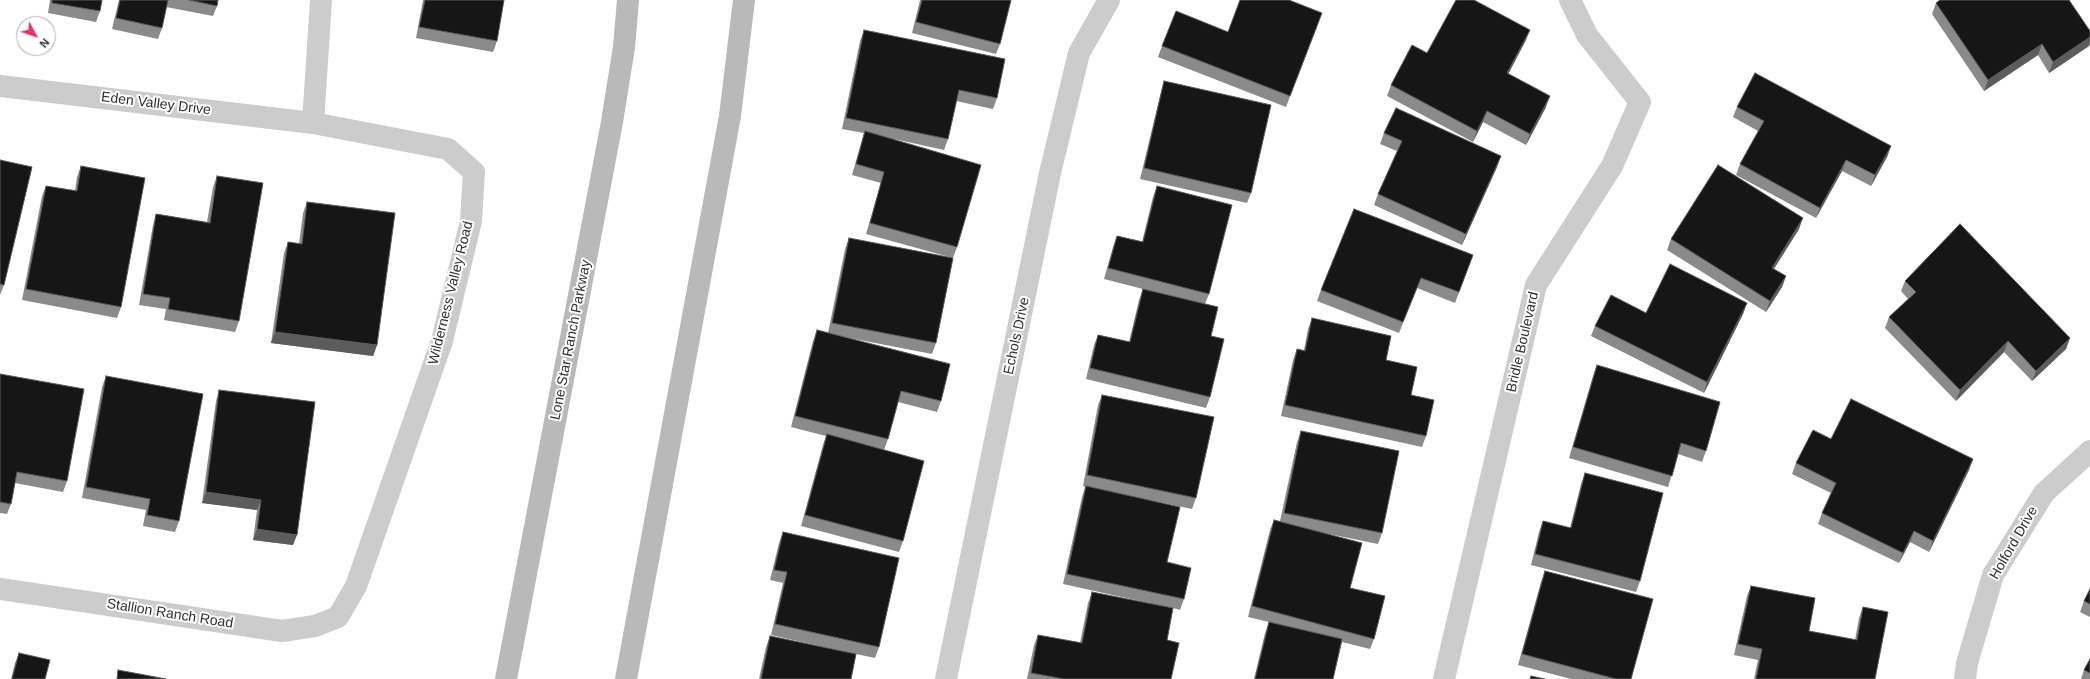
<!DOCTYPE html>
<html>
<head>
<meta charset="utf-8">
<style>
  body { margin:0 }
  #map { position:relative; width:2090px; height:679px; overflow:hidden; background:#fff; font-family:Helvetica,sans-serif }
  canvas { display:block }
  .north { position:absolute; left:16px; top:16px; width:40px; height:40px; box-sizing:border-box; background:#fff; border:1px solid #acacac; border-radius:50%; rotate:130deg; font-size:11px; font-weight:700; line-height:16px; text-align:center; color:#2f2f2f }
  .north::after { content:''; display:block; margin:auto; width:14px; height:18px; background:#e23661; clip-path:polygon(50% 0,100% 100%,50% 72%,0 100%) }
</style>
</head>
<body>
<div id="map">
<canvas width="2090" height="679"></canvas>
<div class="north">N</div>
</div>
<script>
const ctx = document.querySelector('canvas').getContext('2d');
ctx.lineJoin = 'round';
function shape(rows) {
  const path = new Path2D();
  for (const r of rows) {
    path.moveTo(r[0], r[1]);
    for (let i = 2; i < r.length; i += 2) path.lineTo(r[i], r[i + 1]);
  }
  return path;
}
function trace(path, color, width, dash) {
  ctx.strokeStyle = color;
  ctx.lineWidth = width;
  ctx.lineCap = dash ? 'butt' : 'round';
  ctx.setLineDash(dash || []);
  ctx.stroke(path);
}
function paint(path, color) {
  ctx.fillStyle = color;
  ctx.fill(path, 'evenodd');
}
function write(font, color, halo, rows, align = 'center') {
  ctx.font = font + ' Helvetica,sans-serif';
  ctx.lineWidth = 4;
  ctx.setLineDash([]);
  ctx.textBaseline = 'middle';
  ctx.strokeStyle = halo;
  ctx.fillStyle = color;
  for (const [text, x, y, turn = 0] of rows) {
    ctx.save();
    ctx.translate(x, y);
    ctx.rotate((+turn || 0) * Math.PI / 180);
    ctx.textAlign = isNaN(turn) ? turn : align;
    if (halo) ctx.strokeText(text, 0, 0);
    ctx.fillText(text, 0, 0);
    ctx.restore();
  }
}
trace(shape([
  [0,86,313,123,448,149,474,172,471,221,442,341,356,586,338,617,315,626,282,631,0,589],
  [313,123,321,0],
  [946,679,1050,173,1079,53,1109,0],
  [1444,679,1536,285,1612,166,1640,102,1587,35,1570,0],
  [1965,679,1967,663,1993,575,2044,493,2090,451]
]), '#ccc', 22);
trace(shape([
  [506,679,612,122,624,47,628,0],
  [626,679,730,116,744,0]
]), '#b9b9b9', 22);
paint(shape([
  [49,0,102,0,100,11,96,22,48,13,50,0],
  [119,0,218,0,217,6,213,16,166,7,162,28,158,39,112,29],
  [423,0,504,0,497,41,493,52,416,38],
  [920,0,1011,0,1000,44,996,54,912,33],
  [1936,3,2090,31,2090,43,2089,46,2049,73,2038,55,1984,91,1932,14],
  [1318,24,1286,107,1158,57,1162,46,1228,32],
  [864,30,997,98,993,109,956,101,948,139,944,150,894,139,957,247,953,258,866,234,881,183,852,175,864,133,842,129,860,41],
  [1526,40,1508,74,1546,107,1526,145,1483,122,1473,142,1387,96,1391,85,1427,53],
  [1164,81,1251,193,1247,203,1140,179,1161,92],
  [1737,107,1891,146,1887,157,1871,186,1842,171,1816,218,1736,175,1740,164,1758,131,1733,117],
  [1384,133,1497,167,1462,245,1374,205,1378,194,1397,151,1380,144],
  [0,160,4,285,0,295],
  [81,166,121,307,117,318,22,300,42,196,46,186,75,191,77,177],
  [217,176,239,321,235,332,164,320,166,309,139,305,153,225,156,214,207,222,213,187],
  [1157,186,1209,294,1205,304,1211,336,1210,397,1206,408,1086,379,1094,345,1098,335,1129,342,1139,300,1143,289,1104,279,1113,247,1117,236,1142,242,1153,197],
  [307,202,377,345,373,356,271,343,284,253,288,242,299,244,303,213],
  [1799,229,1774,269,1786,276,1782,287,1766,312,1667,250,1671,239],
  [849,238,936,343,932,354,839,336,941,401,937,412,898,402,888,439,884,450,903,541,899,552,801,526,823,445,826,436,791,427,813,341,817,330,828,333,845,249],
  [1473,255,1455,303,1417,288,1399,333,1317,301,1321,290],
  [1905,281,2070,338,2066,349,2032,381,2004,352,1956,401,1885,328,1889,317,1908,299,1901,291],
  [1747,303,1743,314,1704,393,1591,336,1595,326,1646,313],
  [1312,318,1411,395,1426,436,1422,447,1281,416,1293,360,1297,349,1304,350,1308,329],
  [1597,365,1706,451,1702,462,1678,454,1668,487,1569,458,1593,376],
  [0,374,67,481,63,492,15,483,11,504,7,514,0,513],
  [106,376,179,521,175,532,143,526,146,510,82,498,102,387],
  [219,390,293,545,253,540,257,510,202,503,216,401],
  [1102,395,1196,498,1192,509,1150,500,1167,562,1184,599,1180,610,1173,608,1167,640,1171,679,1027,679,1034,645,1038,635,1080,643,1088,603,1092,592,1167,607,1063,584,1082,497,1085,487,1083,486,1098,405],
  [1301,431,1382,533,1378,544,1324,533,1374,639,1370,649,1342,642,1333,679,1254,679,1265,633,1269,622,1248,617,1270,530,1274,520,1280,521,1297,442],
  [1831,439,1973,459,1969,470,1929,552,1910,542,1899,563,1818,524,1822,513,1831,493,1792,474,1796,463],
  [1585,473,1640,581,1636,592,1531,565,1539,532,1543,521,1570,528,1581,484],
  [783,532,879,647,875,658,856,654,851,679,759,679,766,647,770,636,837,650,771,635,783,583,770,580,779,543],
  [1545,571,1631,679,1571,679,1518,665,1541,582],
  [1751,586,1809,631,1855,640,1859,618,1863,607,1875,679,1754,679,1758,660,1734,655,1747,596],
  [2090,589,2090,617,2080,612,2084,601],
  [19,653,45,679,11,679,15,663],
  [2090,659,2090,679,2081,679,2084,670]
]), '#8a8a8a');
paint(shape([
  [1530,30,1526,40,1503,84,1507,73],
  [2090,37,2090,43,2089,46,2049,73,2053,62],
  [2042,44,2038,55,1984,91,1988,80],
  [1550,96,1546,107,1526,145,1530,134],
  [1487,111,1483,122,1473,142,1477,131],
  [1891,146,1887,157,1871,186,1875,175],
  [1501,156,1497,167,1462,245,1466,234],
  [1846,160,1842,171,1816,218,1820,208],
  [1803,218,1799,229,1768,278,1772,268],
  [1786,276,1782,287,1766,312,1770,301],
  [1747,303,1743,314,1704,393,1707,382],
  [275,332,377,345,373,356,271,343],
  [2070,338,2066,349,2032,381,2036,371],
  [2008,341,2004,352,1956,401,1960,390],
  [1973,459,1969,470,1929,552,1933,541],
  [206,492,261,500,257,510,202,503],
  [257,529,297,535,293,545,253,540],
  [1914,531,1910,542,1899,563,1903,553]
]), '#5c5c5c');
const building = shape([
  [52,0,102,0,100,11,52,3,52,0],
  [120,0,168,0,162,28,116,18,120,0],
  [189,0,218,0,217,6,189,0],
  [425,0,504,0,497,41,419,27,425,0],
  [922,0,1011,0,1000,44,916,22,922,0],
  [1240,0,1289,0,1322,13,1290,96,1162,46,1176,11,1228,32,1240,0],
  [1456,0,1474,0,1530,30,1507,73,1550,96,1530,134,1487,111,1477,131,1391,85,1412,45,1427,53,1456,0],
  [1940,0,2069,0,2090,31,2090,37,2053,62,2042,44,1988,80,1936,3,1940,0],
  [864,30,1005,59,997,98,959,90,948,139,846,118,864,30],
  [1755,73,1891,146,1875,175,1846,160,1820,208,1740,164,1764,121,1737,107,1755,73],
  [1164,81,1271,105,1251,193,1144,168,1164,81],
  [1396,108,1501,156,1466,234,1378,194,1402,141,1384,133,1396,108],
  [865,131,981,165,957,247,870,223,884,172,856,164,865,131],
  [0,160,32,167,4,285,0,284,0,160],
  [1718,165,1803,218,1772,268,1786,276,1770,301,1671,239,1718,165],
  [81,166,145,178,121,307,26,289,46,186,77,191,81,166],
  [217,176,263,183,239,321,168,309,170,298,143,294,156,214,210,223,217,176],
  [1157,186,1232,205,1209,294,1108,268,1117,236,1143,242,1157,186],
  [307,202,395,213,377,345,275,332,288,242,302,244,307,202],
  [1354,209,1473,255,1459,292,1421,278,1403,322,1321,290,1354,209],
  [1960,224,2070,338,2036,371,2008,341,1960,390,1889,317,1916,292,1905,281,1960,224],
  [849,238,953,258,936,343,832,323,849,238],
  [1670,264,1747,303,1707,382,1595,326,1611,295,1646,313,1670,264],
  [1143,289,1218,307,1211,336,1224,339,1210,397,1090,368,1098,335,1130,342,1143,289],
  [1312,318,1391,336,1386,360,1417,367,1411,395,1434,400,1426,436,1285,405,1297,349,1305,351,1312,318],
  [817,330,950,364,941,401,901,391,888,439,795,416,817,330],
  [1597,365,1720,402,1706,451,1681,443,1672,476,1573,447,1597,365],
  [0,374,84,389,67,481,17,472,11,504,0,502,0,374],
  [106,376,203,394,179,521,147,515,150,499,86,487,106,376],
  [219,390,315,402,297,535,257,529,261,500,206,492,219,390],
  [1102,395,1214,417,1196,498,1087,475,1102,395],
  [1851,399,1973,459,1933,541,1914,531,1903,553,1822,513,1836,483,1796,463,1813,430,1831,439,1851,399],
  [1301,431,1399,451,1382,533,1284,513,1301,431],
  [827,434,924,461,903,541,805,515,827,434],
  [1585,473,1663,493,1640,581,1535,554,1543,521,1571,528,1585,473],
  [1086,486,1180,507,1167,562,1191,568,1184,599,1067,574,1086,486],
  [1274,520,1362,543,1350,588,1385,596,1374,639,1252,606,1274,520],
  [783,532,899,558,879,647,775,624,787,572,774,570,783,532],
  [1545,571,1653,599,1631,679,1616,679,1522,654,1545,571],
  [1751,586,1815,598,1809,631,1857,640,1863,607,1888,612,1875,679,1756,679,1762,649,1738,644,1751,586],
  [2090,589,2090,604,2084,601,2090,589],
  [1092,592,1173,608,1167,640,1179,643,1171,679,1064,679,1031,673,1038,635,1082,643,1092,592],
  [1269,622,1342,639,1333,679,1255,679,1269,622],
  [770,636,856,654,851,679,761,679,770,636],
  [19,653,50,660,45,679,12,679,19,653],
  [2090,659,2090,673,2084,670,2090,659],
  [118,670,166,679,117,679,118,670],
  [1531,676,1545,679,1530,679,1531,676]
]);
paint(building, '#161616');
trace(building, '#5c5c5c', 1);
write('14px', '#2f2f2f', '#fff', [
  ["Eden Valley Drive",156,104,7],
  ["Wilderness Valley Road",451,293,-76],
  ["Echols Drive",1017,336,-78],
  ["Lone Star Ranch Parkway",571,340,-79],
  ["Bridle Boulevard",1523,342,-77],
  ["Holford Drive",2014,543,-60],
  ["Stallion Ranch Road",170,614,9]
]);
</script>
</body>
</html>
